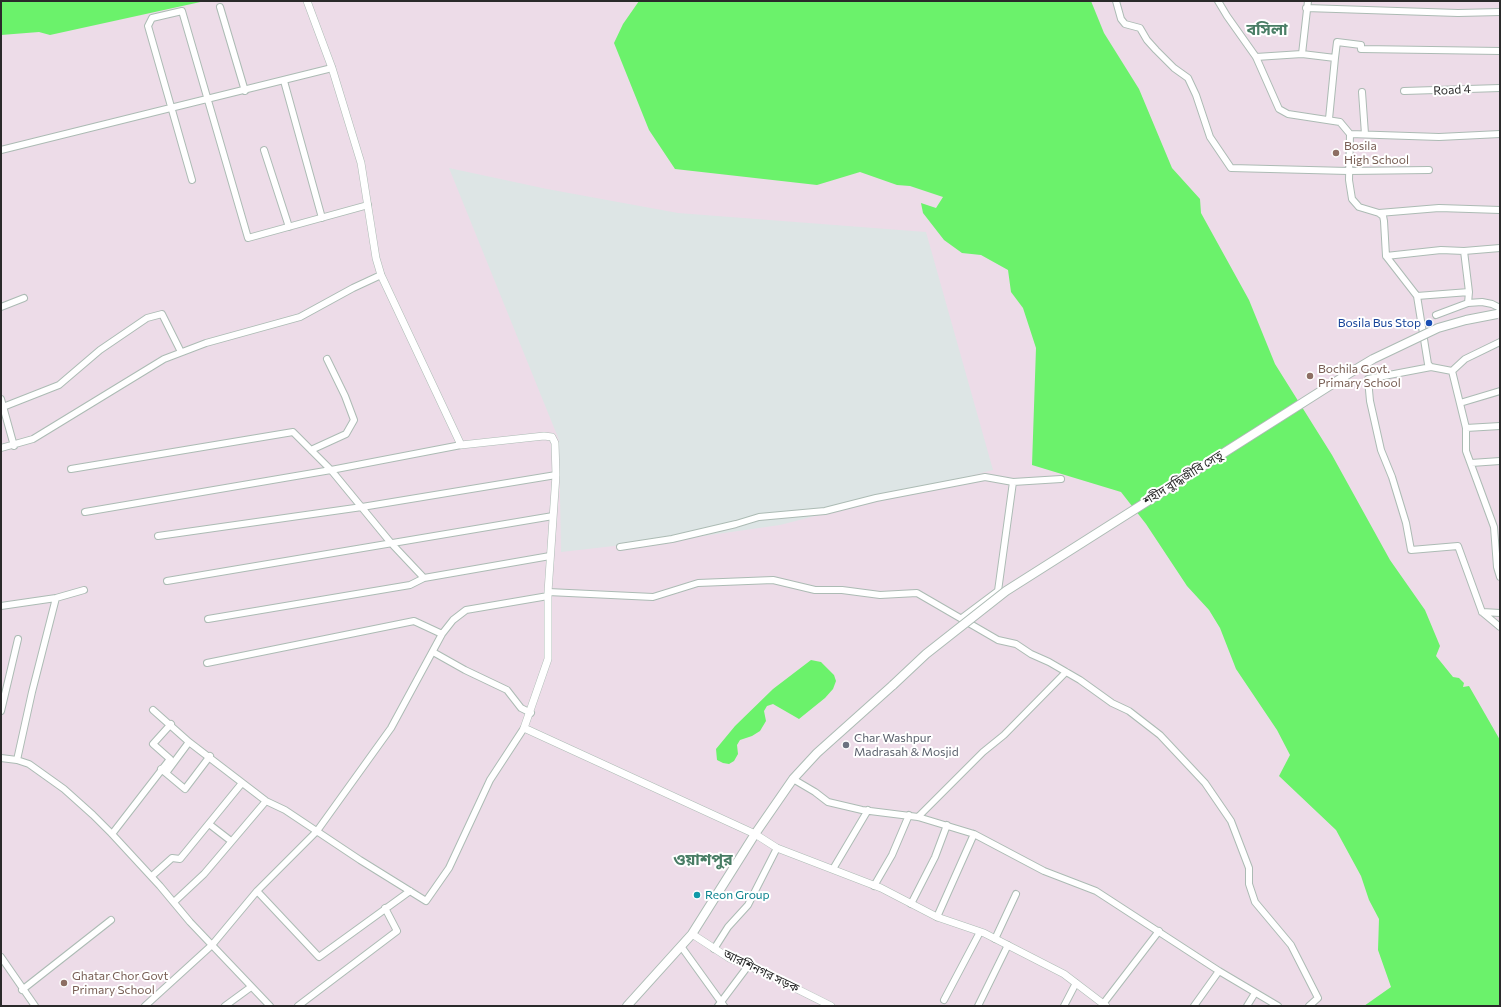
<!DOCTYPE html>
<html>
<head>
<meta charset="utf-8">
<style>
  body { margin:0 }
  #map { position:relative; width:1501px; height:1007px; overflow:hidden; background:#eddce8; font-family:Commissioner,sans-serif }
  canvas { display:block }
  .frame { position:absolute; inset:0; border:2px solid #2a2a2a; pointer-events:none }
</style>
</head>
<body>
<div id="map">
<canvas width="1501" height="1007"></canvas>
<div class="frame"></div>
</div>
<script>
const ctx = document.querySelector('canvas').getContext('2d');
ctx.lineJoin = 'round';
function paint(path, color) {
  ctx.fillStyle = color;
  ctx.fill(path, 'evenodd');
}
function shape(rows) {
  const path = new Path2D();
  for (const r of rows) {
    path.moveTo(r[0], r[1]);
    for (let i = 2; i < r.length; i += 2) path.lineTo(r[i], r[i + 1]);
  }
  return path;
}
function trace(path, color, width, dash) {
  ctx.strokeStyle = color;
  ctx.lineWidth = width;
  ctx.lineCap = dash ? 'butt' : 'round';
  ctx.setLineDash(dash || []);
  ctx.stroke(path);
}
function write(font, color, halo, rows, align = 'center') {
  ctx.font = font + ' Commissioner,"Noto Sans Bengali",sans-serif';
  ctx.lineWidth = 4;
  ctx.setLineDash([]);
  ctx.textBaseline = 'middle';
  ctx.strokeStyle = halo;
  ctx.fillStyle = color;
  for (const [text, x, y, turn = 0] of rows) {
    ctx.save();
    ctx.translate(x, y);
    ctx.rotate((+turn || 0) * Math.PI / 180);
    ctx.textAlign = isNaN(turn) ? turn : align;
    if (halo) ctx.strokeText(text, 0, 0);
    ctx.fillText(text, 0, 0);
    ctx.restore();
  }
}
paint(shape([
  [449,168,547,189,678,213,926,232,993,470,780,525,703,536,561,552,559,440]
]), '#dde5e5');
paint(shape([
  [1,1,205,1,50,35,39,32,1,35],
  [639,1,1091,1,1104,33,1139,89,1172,168,1200,199,1201,213,1249,300,1275,364,1332,455,1390,560,1425,610,1440,646,1436,656,1453,677,1459,678,1464,683,1463,687,1469,686,1500,740,1500,1006,1364,1006,1391,987,1378,950,1379,919,1369,900,1361,876,1336,830,1279,776,1290,755,1277,730,1236,669,1220,628,1209,610,1187,586,1146,524,1121,492,1032,465,1036,348,1023,308,1011,292,1008,270,981,255,962,253,944,240,923,213,921,203,936,208,943,197,910,186,897,185,860,172,817,185,675,169,649,130,614,43,623,24],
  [811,660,821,662,834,675,836,681,833,689,825,698,799,719,773,704,767,706,764,711,766,721,760,731,752,736,740,740,737,745,738,754,734,761,729,764,723,763,717,760,716,749,735,726,773,689]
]), '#6bf26b');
const minor = shape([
  [1116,1,1121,19,1125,24,1140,28,1147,40,1156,50,1174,68,1188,78,1196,95,1210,137,1231,168,1348,171,1429,170],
  [1218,1,1227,16,1256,57,1279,109,1288,114,1340,122,1350,134,1349,180,1352,199,1359,207,1379,213,1383,216,1384,221,1386,256,1417,296,1428,364,1431,367,1452,371,1465,359,1500,342],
  [220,7,245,91],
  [1306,8,1458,13,1500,12],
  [1302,54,1308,1],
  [1256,57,1302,54,1335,58,1329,119],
  [1335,58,1337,42,1361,45,1361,49,1500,51],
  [284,81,322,218],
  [1404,91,1500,88],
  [1362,92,1365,134],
  [1350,134,1439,137,1500,134],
  [1,150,332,68],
  [264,150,289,227],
  [192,180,148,26,152,18,182,11,248,238,368,205],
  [1379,213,1439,208,1500,210],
  [1386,256,1441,250,1464,251,1500,248],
  [1417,296,1469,292],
  [1468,303,1482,302,1492,304,1500,308],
  [1,307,24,298],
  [1436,315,1468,303,1469,292,1464,251],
  [1431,367,1368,379,1370,401,1381,450,1392,477,1406,523,1411,550,1458,546,1482,612,1500,627],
  [1452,371,1466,428,1466,451,1494,527,1497,567,1500,577],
  [1,399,14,446],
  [1460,403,1500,391],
  [3,407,59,385,100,350,147,318,162,314,181,352],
  [1466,428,1500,426],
  [1,448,33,439,164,359,206,343,300,317,353,288,381,275],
  [311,450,346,434,354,420,345,396,327,359],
  [1471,463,1500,461],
  [71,469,293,432,331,470,391,543,424,578],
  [85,512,331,470,461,445],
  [158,536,362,507,556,475],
  [620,547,672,539,736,524,759,517,825,511,876,498,985,477,1013,482,1061,479],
  [167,581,553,516],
  [548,592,653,597,698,583,773,580,815,590,842,590,880,595,917,593,998,640,1016,644,1031,654,1049,662,1080,680,1112,703,1129,711,1160,735,1205,783,1231,821,1249,868,1249,884,1255,902,1291,945,1318,998,1309,1006],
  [1,606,56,598,84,590],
  [1482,612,1500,613],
  [962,618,998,591,1013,482],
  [208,619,410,585,424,578,550,556],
  [433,652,465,670,507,690,521,708,531,713],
  [207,663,414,621,442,634],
  [153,710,189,742,266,801,285,810,360,860,426,901,449,868,490,780,524,728],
  [1,711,18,639],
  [1,758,17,760,29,764,64,789,93,815,112,834,160,886,190,922,270,1006],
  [17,760,32,692,56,598],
  [161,769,185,789,210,756],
  [166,773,189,742],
  [793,779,815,792,828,802,862,810,918,817,974,834,1044,871,1096,891,1219,971,1278,1006],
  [918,817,983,752,1004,735,1066,672],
  [209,824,231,841],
  [112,834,170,759,153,744,171,724],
  [833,869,868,810],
  [152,876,172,858,180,859,242,783],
  [874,886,892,855,909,815],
  [257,891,319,957,410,891],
  [174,902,204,874,266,801],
  [911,904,935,857,947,825],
  [937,917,974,834],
  [995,939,1016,894],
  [683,949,724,1006],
  [714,949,728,927,748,905,777,848],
  [1,957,35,1006],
  [22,990,111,920],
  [944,1000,980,932],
  [1103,1004,1159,931],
  [145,1006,212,945,257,891,317,831,391,728,442,634,453,620,466,610,548,596],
  [225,1006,251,987],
  [298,1006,397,931,385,908],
  [718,1006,748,966],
  [978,1006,1008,945],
  [1064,1006,1076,983],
  [1194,1006,1219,971],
  [1247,1006,1255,993]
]);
const tertiary = shape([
  [307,1,332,68,361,163,376,258,381,275,461,445,544,436,552,437,555,443,556,475,548,592,548,659,524,728,755,834,777,848,881,888,937,917,984,933,1064,974,1106,1006],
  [692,934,729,958,763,972,831,1006]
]);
const secondary = shape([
  [627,1006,692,934,755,834,793,779,817,753,893,685]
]);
trace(minor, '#acbbb4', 8);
trace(tertiary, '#acbbb4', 8);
trace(secondary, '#acbbb4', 10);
trace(minor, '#fff', 6);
trace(tertiary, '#fff', 7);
trace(secondary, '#fff', 8);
const secondaryBridge = shape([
  [893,685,926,654,1006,591,1348,374,1373,359,1438,328,1466,320,1497,314]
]);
trace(secondaryBridge, '#acbbb4', 10, []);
trace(secondaryBridge, '#fff', 8);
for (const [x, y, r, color] of [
  [1336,153,4,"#8d6e63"],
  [1429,323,4,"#1a4fb4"],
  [1310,376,4,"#8d6e63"],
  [846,745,4,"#6b7280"],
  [697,895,4,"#0f9aa8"],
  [64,983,4,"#8d6e63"]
]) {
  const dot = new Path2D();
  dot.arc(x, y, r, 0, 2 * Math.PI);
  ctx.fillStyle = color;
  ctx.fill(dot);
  trace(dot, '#fff', 1.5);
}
write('12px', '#2a2a2a', '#fff', [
  ["Road 4",1452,90,-3],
  ["শহীদ বুদ্ধিজীবি সেতু",1183,478,-32],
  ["আরশিনগর সড়ক",761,971,26]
]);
write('12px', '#785e54', '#fff', [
  ["Bosila",1344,146],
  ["High School",1344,160],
  ["Bochila Govt.",1318,369],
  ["Primary School",1318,383],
  ["Ghatar Chor Govt",72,976],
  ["Primary School",72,990]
], 'left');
write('12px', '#164399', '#fff', [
  ["Bosila Bus Stop",1421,323]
], 'right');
write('12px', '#5b616d', '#fff', [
  ["Char Washpur",854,738],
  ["Madrasah & Mosjid",854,752]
], 'left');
write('12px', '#0d838f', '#fff', [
  ["Reon Group",705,895]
], 'left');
write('bold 16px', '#497d65', '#fff', [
  ["বসিলা",1267,30],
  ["ওয়াশপুর",703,860]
]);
</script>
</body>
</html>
